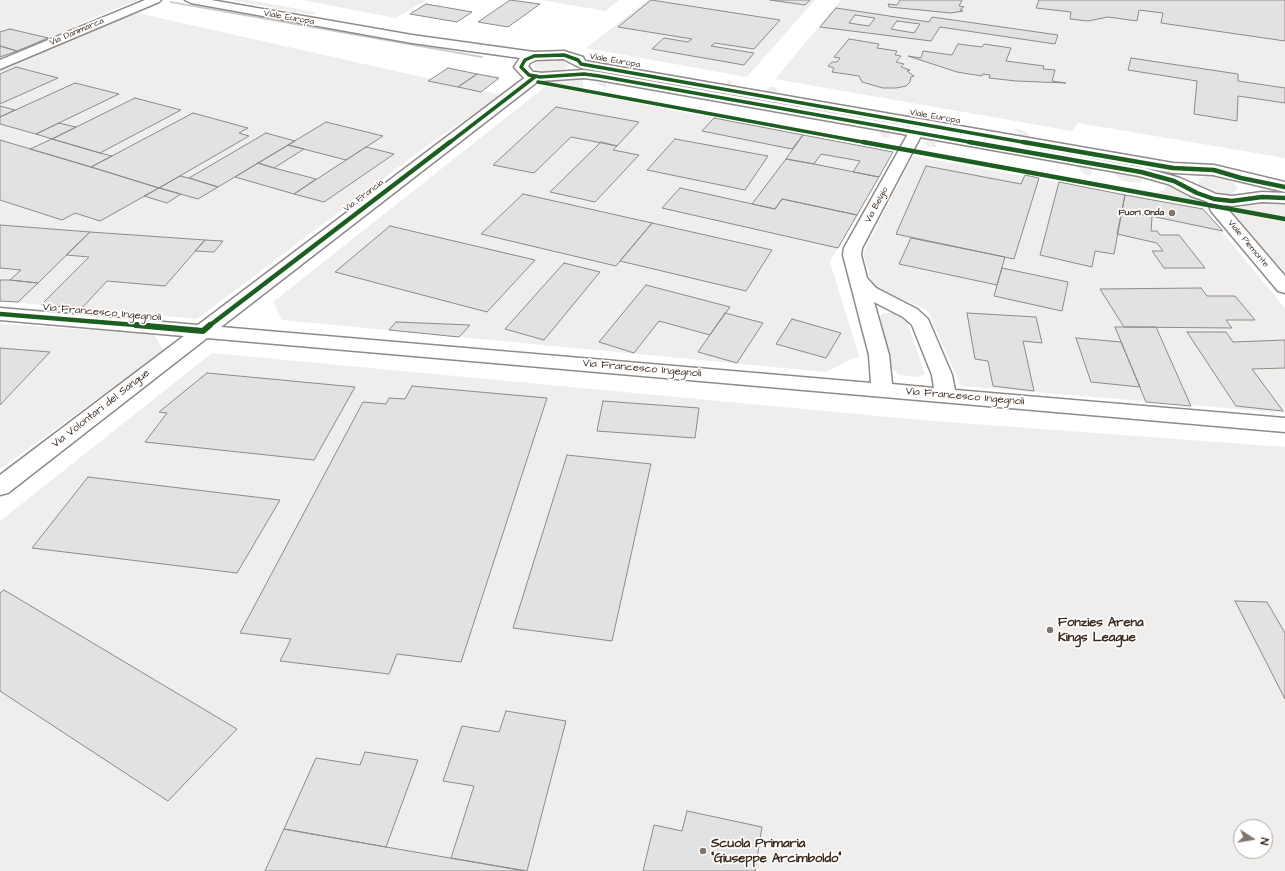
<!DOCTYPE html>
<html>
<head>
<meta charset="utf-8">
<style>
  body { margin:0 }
  #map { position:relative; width:1285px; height:871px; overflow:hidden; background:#fff; font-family:"Architects Daughter",sans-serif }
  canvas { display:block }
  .north { position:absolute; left:1233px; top:819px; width:40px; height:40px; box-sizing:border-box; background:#fff; border:1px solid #b1aaa5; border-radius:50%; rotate:102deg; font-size:11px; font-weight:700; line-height:16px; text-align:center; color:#3b2a1e }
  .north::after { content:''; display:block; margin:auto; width:14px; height:18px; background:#80756d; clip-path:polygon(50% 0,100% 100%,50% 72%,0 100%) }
</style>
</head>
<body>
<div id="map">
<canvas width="1285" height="871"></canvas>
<div class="north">N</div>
</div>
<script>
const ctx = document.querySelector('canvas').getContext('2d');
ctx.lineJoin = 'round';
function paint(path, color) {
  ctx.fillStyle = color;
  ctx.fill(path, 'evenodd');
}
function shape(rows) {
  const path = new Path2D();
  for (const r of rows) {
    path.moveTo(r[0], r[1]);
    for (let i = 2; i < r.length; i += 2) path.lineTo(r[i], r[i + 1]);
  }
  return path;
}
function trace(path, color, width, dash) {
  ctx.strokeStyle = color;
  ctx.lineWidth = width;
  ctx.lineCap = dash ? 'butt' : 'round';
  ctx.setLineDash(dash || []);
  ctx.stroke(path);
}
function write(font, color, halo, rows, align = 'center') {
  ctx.font = font + ' "Architects Daughter",sans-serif';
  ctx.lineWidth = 3.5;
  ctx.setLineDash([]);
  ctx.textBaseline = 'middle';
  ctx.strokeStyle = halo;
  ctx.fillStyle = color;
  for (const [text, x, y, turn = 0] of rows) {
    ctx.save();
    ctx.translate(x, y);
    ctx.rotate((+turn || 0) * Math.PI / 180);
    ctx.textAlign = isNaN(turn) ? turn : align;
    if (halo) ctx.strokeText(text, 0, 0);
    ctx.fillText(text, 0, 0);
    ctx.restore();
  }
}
paint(shape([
  [0,0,138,0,78,24,94,28,133,12,502,95,428,145,197,319,0,301],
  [231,0,248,0,316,12,312,15],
  [302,0,426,0,396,18],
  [541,0,619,0,605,11],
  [648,0,815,0,747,77,586,48],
  [841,0,1285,0,1285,158,1078,123,1072,131,775,79],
  [607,58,610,59,611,64,728,85,727,79,734,83,728,85,601,64],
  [546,59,561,60,567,64,568,66,564,70,554,72,544,72,534,68,535,63],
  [595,70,1093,158,1093,160,592,73],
  [572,76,587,77,583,80,583,89,543,81],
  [606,80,886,130,890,133,890,137,883,138,879,131,606,82,607,88,597,84,599,82],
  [546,86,893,152,830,262,859,356,825,372,282,320,273,302],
  [771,87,775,87,778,93,1019,135,1014,128,1025,131,1029,135,1024,138,768,93,765,90],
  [934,139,1093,167,1091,176,1084,174,1077,167,934,141,937,148,927,146,925,142,928,140],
  [913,156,1203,209,1285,308,1285,413,961,386,927,310,873,286,863,253],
  [1111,171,1134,175,1142,179,1141,183,1122,181],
  [1206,176,1226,179,1234,183,1238,189,1232,194,1224,194,1204,189,1198,184,1198,180],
  [1167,184,1183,193,1201,201,1154,193,1164,190],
  [1285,200,1285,217,1225,206,1239,206,1260,201],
  [1228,211,1285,221,1285,276],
  [883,313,897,313,906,319,925,374,919,377,900,375,892,369,877,319],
  [0,324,154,334,164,351,0,469],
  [212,353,920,420,1285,447,1285,871,0,871,0,521],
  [1241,827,1265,827,1265,851,1241,851]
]), '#efeeed');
paint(shape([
  [170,1,482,56,484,57,482,58,171,3,169,2,170,1]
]), '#d0ccca');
const building = shape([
  [510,0,540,4,508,27,478,22,510,0],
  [651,0,780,20,754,49,715,43,711,46,754,53,744,65,652,49,664,38,688,42,692,39,618,27,651,0],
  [770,0,810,0,805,5,770,0],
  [900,0,962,0,959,6,964,7,960,10,963,11,951,13,889,7,888,4,897,5,900,0],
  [1039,0,1285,0,1285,41,1161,23,1163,13,1139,10,1137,21,1108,17,1088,21,1070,19,1071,12,1036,8,1039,0],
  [426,4,472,12,457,22,410,14,426,4],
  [836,8,929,22,932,17,1058,35,1055,44,940,27,931,41,820,27,836,8],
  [855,15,875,18,869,26,849,23,855,15],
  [897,21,920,24,914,33,891,29,897,21],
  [10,29,48,38,17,51,0,46,0,32,10,29],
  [849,39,879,44,877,48,897,51,895,55,901,56,896,62,904,64,901,67,910,70,907,71,914,76,911,77,910,82,906,86,896,88,883,88,862,82,859,76,832,72,834,68,828,66,832,62,837,62,840,58,834,57,849,39],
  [958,44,982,47,984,44,1011,48,1006,61,1044,66,1043,69,1055,70,1052,81,1066,83,1016,81,989,78,990,75,983,74,982,76,957,72,908,56,921,58,923,51,952,55,958,44],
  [0,46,17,51,0,57,0,46],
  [1131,58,1238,74,1238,81,1285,88,1285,103,1238,96,1237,121,1194,114,1197,81,1128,70,1131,58],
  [16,67,58,78,0,104,0,74,16,67],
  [448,68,477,74,458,87,428,81,448,68],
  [477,74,499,78,481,92,458,87,477,74],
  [75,83,119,94,36,134,0,124,0,117,75,83],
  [135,98,181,110,100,153,52,139,135,98],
  [0,106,15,110,0,117,0,106],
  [556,107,639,122,617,146,571,137,534,173,493,165,556,107],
  [193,113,248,128,239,133,249,136,159,188,91,167,193,113],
  [714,118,803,135,792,149,702,131,714,118],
  [326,122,383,136,346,160,288,145,326,122],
  [59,123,76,127,52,139,36,134,59,123],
  [266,133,295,141,218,187,189,178,266,133],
  [803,135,893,152,879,177,853,172,860,161,821,154,814,164,786,159,803,135],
  [52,139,100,153,112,156,91,167,30,149,52,139],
  [675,139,768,156,745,190,647,170,675,139],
  [0,140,91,167,159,188,100,221,75,213,62,220,0,200,0,140],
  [601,142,617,146,613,150,639,155,595,202,550,192,601,142],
  [288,145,304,149,274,168,258,163,288,145],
  [366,147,394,154,324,202,294,194,366,147],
  [786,159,814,164,879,177,857,215,782,199,775,209,752,204,786,159],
  [258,163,274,168,316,179,294,194,235,177,258,163],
  [926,166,1021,184,1025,175,1039,178,1014,259,896,234,926,166],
  [180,176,189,178,218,187,198,199,159,188,180,176],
  [1059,182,1125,195,1114,254,1095,251,1092,267,1040,255,1059,182],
  [159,188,181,194,167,203,144,196,159,188],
  [680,188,775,209,782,199,857,215,838,248,662,208,680,188],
  [523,194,652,223,616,266,481,234,523,194],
  [1125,195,1203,209,1223,231,1122,210,1125,195],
  [1122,210,1152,217,1151,231,1157,231,1160,235,1179,235,1205,268,1164,268,1152,251,1163,251,1157,243,1117,234,1122,210],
  [652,223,772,250,746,291,620,261,652,223],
  [0,225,90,232,38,283,10,280,21,270,0,268,0,225],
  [390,226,535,260,487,312,335,272,390,226],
  [90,232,205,240,165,286,107,281,82,308,41,305,89,257,66,255,90,232],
  [911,238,1005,257,997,285,899,264,911,238],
  [205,240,223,241,214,252,195,251,205,240],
  [564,263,600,272,544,340,505,329,564,263],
  [1002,268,1068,282,1062,311,994,296,1002,268],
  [0,280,10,280,38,283,18,302,0,301,0,280],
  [646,285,730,307,710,335,659,321,634,353,599,342,646,285],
  [1201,288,1207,296,1235,296,1255,320,1226,320,1232,328,1124,327,1100,289,1201,288],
  [725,313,763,323,737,363,698,352,725,313],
  [967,313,1036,317,1042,343,1023,341,1034,391,993,386,988,361,975,359,967,313],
  [792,319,841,333,826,358,776,344,792,319],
  [396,322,470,325,459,337,389,330,396,322],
  [1115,327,1156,327,1191,406,1146,402,1115,327],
  [1187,332,1226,332,1233,342,1285,340,1285,368,1252,369,1283,411,1236,406,1187,332],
  [1076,338,1121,342,1140,387,1091,382,1076,338],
  [0,348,50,352,0,405,0,348],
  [207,373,355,387,314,460,145,442,167,413,159,412,207,373],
  [412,386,547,398,461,662,397,654,389,674,280,661,291,639,240,633,363,402,386,404,389,398,405,399,412,386],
  [603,401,699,408,695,438,597,431,603,401],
  [567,455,651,464,612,641,513,628,567,455],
  [88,477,280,500,237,573,32,548,88,477],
  [4,590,237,729,168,801,0,691,0,593,4,590],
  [1235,601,1267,602,1285,633,1285,699,1235,601],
  [506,711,566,721,527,871,451,858,474,786,443,781,462,726,499,732,506,711],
  [365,752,418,760,386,847,284,829,316,758,360,765,365,752],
  [687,811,762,827,755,871,643,871,654,825,682,831,687,811],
  [284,829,386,847,525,871,265,871,284,829]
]);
paint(building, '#e3e2e2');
trace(building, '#8e8b88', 1);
const minor = shape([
  [145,0,161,0,159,2,0,69,0,60,145,0],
  [536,72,541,73,543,76,541,79,221,327,871,383,869,355,843,255,844,248,909,132,911,129,916,128,921,129,923,132,862,248,861,255,867,278,876,288,917,309,928,319,952,375,955,390,1285,418,1285,432,207,338,8,493,0,495,0,475,184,336,0,320,0,308,198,325,531,73,536,72],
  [874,302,903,317,912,325,932,375,934,388,892,384,889,355,874,302],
  [1214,194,1220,196,1225,206,1285,276,1285,293,1278,291,1211,211,1206,199,1208,196,1214,194]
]);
const tertiary = shape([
  [185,0,211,0,412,35,534,52,564,51,583,57,585,61,1173,163,1214,165,1285,182,1285,192,1213,175,1173,173,581,68,563,59,536,60,530,63,528,66,533,72,540,73,584,70,599,72,1141,167,1180,178,1216,194,1232,196,1262,192,1285,193,1285,203,1262,202,1232,206,1214,204,1191,196,1168,184,1139,176,599,80,584,78,540,81,529,79,524,78,514,67,520,58,412,43,191,3,185,0]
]);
trace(minor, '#8e8b88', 3);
trace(tertiary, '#8e8b88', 3);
paint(minor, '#fff');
paint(tertiary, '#fff');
trace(shape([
  [538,82,868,143],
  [449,143,536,76],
  [975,143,599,76,584,74,540,77,529,75,521,67,525,60,534,56,564,55,578,60,581,64,1028,143]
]), '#1b5e20', 3.5);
trace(shape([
  [863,142,1285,219],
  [969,142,1141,172,1174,181,1197,193,1214,199,1232,201,1262,197,1285,198],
  [1023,142,1173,168,1214,170,1241,178,1285,187],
  [0,314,148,326],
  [209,326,450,142]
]), '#1b5e20', 4.5);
trace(shape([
  [136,325,203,331,210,325]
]), '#1b5e20', 6);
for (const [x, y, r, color] of [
  [1172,213,4,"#80756d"],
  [1050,630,4,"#80756d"],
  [703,851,4,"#80756d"]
]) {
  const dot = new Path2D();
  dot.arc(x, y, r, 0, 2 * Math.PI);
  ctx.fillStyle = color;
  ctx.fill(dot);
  trace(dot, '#fff', 1.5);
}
write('9px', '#3b2a1e', '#fff', [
  ["Viale Europa",289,18,10],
  ["Via Danimarca",77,32,-23],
  ["Viale Europa",615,61,10],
  ["Viale Europa",935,117,10],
  ["Via Francia",364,196,-37],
  ["Via Belgio",877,205,-62],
  ["Viale Piemonte",1248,244,50]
]);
write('bold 9px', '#3b2a1e', '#fff', [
  ["Fuori Onda",1164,213]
], 'right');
write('11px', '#3b2a1e', '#fff', [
  ["Via Francesco Ingegnoli",102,313,5],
  ["Via Francesco Ingegnoli",642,369,5],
  ["Via Francesco Ingegnoli",965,397,5],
  ["Via Volontari del Sangue",101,409,-38]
]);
write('bold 13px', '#3b2a1e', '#fff', [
  ["Fonzies Arena",1058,623],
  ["Kings League",1058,638],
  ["Scuola Primaria",711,844],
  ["\"Giuseppe Arcimboldo\"",711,859]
], 'left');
</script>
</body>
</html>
